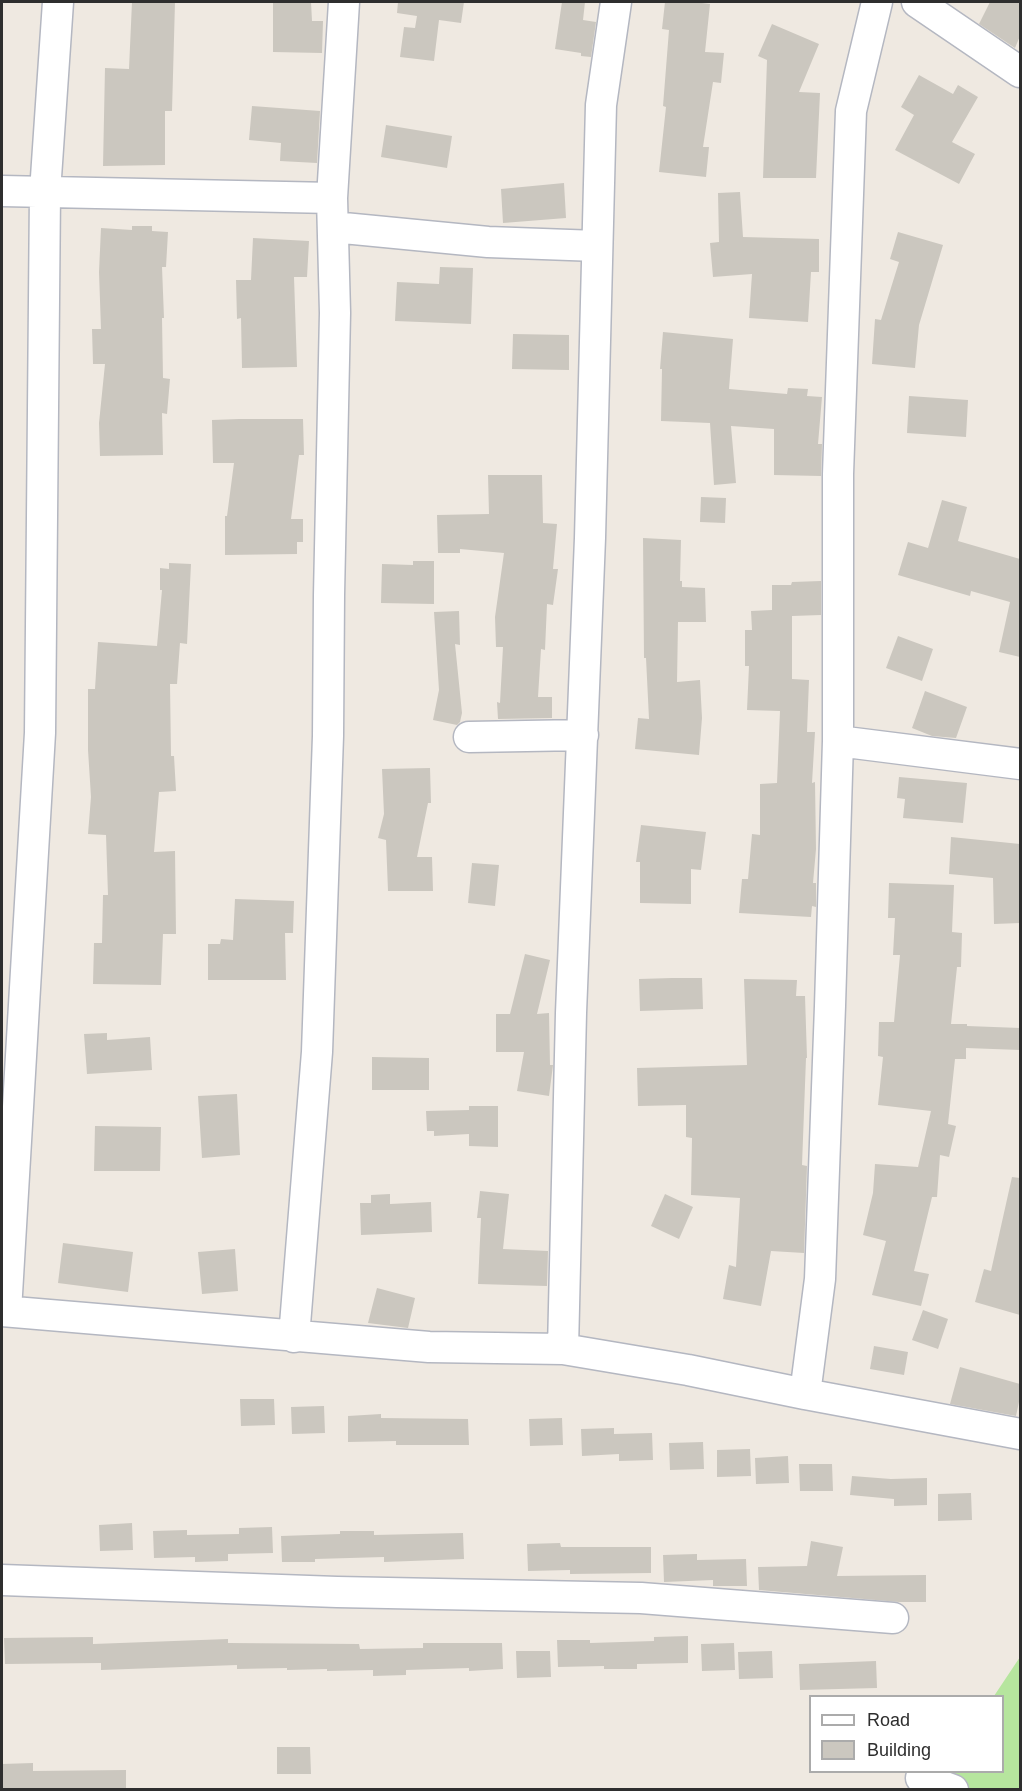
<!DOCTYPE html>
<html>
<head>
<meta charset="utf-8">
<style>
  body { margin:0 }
  #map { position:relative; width:1022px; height:1791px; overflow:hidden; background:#efe9e1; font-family:Helvetica,sans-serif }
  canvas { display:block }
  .frame { position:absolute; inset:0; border:3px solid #2e2e2e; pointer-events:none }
  .legend { position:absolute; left:809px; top:1695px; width:195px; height:78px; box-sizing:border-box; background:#fff; border:2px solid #ababab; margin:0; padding:8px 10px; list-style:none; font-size:18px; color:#2e2e2e }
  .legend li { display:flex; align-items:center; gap:12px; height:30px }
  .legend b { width:30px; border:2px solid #ababab }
</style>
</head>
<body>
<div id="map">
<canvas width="1022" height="1791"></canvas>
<div class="frame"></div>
<ul class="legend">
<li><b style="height:8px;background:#fff"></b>Road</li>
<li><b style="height:16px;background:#cbc7bf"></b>Building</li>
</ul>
</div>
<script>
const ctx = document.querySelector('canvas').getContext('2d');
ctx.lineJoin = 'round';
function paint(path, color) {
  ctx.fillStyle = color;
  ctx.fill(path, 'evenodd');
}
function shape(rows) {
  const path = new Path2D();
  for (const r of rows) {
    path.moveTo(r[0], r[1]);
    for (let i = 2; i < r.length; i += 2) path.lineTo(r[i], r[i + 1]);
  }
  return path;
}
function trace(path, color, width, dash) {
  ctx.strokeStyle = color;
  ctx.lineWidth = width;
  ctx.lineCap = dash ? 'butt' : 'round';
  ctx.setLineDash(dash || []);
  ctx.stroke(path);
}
paint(shape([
  [1020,1657,1020,1789,934,1790,945,1772,1002,1772,1002,1696,994,1696]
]), '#b6e59e');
paint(shape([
  [132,2,175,2,172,111,165,111,165,165,103,166,105,68,129,69],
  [273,2,311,2,312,21,323,21,322,53,273,52],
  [398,2,464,2,461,23,439,20,434,61,400,57,404,27,415,28,417,16,397,13],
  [562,2,585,2,583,20,596,22,591,57,581,56,581,53,555,49],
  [665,2,694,2,710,4,705,52,724,53,721,83,713,82,703,147,709,147,706,177,659,172,666,107,663,106,669,30,662,29],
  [990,2,1020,2,1020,36,1015,48,979,24],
  [772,24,819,44,799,92,820,93,816,178,763,178,767,60,758,56],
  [919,75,953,94,958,85,978,97,952,142,975,154,959,184,895,150,914,115,901,107],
  [252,106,320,111,317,163,280,161,281,143,249,140],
  [386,125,452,136,447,168,381,157],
  [564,183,566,218,503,223,501,189],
  [740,192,743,237,819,239,819,272,811,272,808,322,749,318,752,274,713,277,710,243,719,242,718,193],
  [132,226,152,226,152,231,168,232,166,267,162,267,164,318,162,318,163,378,170,379,167,414,162,413,163,455,100,456,99,423,105,364,93,364,92,329,101,329,99,272,101,228,132,230],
  [898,232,943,245,919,325,915,368,872,364,875,319,881,320,899,262,890,259],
  [253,238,309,241,307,277,294,277,297,367,242,368,241,318,237,319,236,280,251,280],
  [440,267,473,268,471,324,395,321,397,282,439,284],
  [663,332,733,339,729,389,787,394,788,388,808,389,807,396,822,397,818,444,822,444,821,476,774,475,774,429,731,426,736,483,714,485,710,423,661,421,662,369,660,369],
  [513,334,569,335,569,370,512,369],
  [909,396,968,400,966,437,907,433],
  [239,419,303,419,304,455,299,455,291,519,303,519,303,542,297,542,297,554,225,555,225,516,227,516,234,463,213,463,212,420],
  [488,475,542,475,543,523,557,524,553,569,558,569,553,605,547,604,545,650,541,649,538,697,552,697,552,718,498,719,497,702,500,703,503,647,496,647,495,617,504,553,460,549,460,553,438,553,437,515,489,514],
  [701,497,726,498,725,523,700,522],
  [942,500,967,507,958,541,1020,559,1020,657,999,652,1010,602,971,591,970,596,898,575,908,542,928,548],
  [643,538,681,540,680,581,682,581,682,587,705,588,706,622,678,622,677,682,700,680,702,718,699,755,635,749,638,718,649,719,646,658,644,658],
  [413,561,434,561,434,604,381,603,382,564,413,565],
  [169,563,191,564,187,644,180,643,177,684,170,684,171,756,174,756,176,791,159,792,154,852,175,851,176,934,163,934,161,985,93,984,94,943,102,943,103,895,108,895,106,835,88,834,91,797,88,750,88,689,95,689,98,642,157,646,162,590,160,590,160,568,169,569],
  [821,581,821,615,792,616,792,679,809,680,807,732,815,732,812,783,815,782,816,849,813,883,816,883,816,907,812,906,811,917,739,913,742,879,748,879,752,834,760,835,760,784,777,783,780,711,747,710,749,666,745,666,745,630,752,630,751,611,772,610,772,585,791,585,792,582],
  [459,611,460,645,455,644,462,713,460,722,457,725,433,720,439,690,434,612],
  [898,636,933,649,922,681,886,668],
  [925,691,967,707,956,738,932,736,912,728],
  [430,768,431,803,428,803,417,857,432,857,433,891,388,891,386,840,378,838,384,814,382,769],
  [899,777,967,783,963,823,903,818,905,799,897,798],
  [641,825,706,832,701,870,691,869,691,904,640,903,640,862,636,862],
  [951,837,1020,844,1020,923,994,924,993,878,949,874],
  [472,863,499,865,495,906,468,903],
  [889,883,954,885,952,932,962,933,961,967,957,967,951,1024,967,1024,967,1026,1020,1028,1020,1050,966,1048,966,1059,955,1059,948,1124,956,1126,949,1157,940,1155,937,1197,932,1197,914,1271,929,1274,921,1306,872,1295,886,1241,863,1235,873,1193,875,1164,918,1167,931,1111,878,1105,883,1057,878,1056,879,1022,894,1022,900,955,893,955,895,918,888,918],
  [235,899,294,901,293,933,285,933,286,980,208,980,208,944,220,944,221,939,233,940],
  [525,954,550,960,537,1014,549,1013,550,1065,553,1065,549,1096,517,1091,524,1052,496,1052,496,1014,510,1014],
  [672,978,702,978,703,1009,640,1011,639,979],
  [744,979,797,980,796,996,805,996,807,1058,806,1058,802,1165,807,1166,804,1253,771,1251,761,1306,723,1299,729,1265,736,1267,740,1198,691,1195,692,1138,686,1137,686,1105,638,1106,637,1068,747,1065],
  [107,1033,107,1040,150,1037,152,1070,87,1074,84,1034],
  [372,1057,429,1058,429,1090,372,1090],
  [237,1094,240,1155,202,1158,198,1096],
  [469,1106,498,1106,498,1147,469,1146,469,1134,434,1136,434,1131,427,1131,426,1111,469,1110],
  [95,1126,161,1127,160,1171,94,1171],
  [1012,1177,1020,1178,1020,1315,975,1302,984,1269,991,1271],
  [480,1191,509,1194,503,1249,548,1251,547,1286,478,1284,481,1218,477,1218],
  [390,1194,390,1204,431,1202,432,1232,361,1235,360,1203,371,1203,371,1195],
  [665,1194,693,1207,679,1239,651,1226],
  [63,1243,133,1252,128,1292,58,1283],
  [235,1249,238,1291,202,1294,198,1252],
  [377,1288,415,1298,408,1328,368,1323],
  [923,1310,948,1319,938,1349,912,1340],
  [874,1346,908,1352,904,1375,870,1369],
  [960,1367,1020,1384,1020,1397,1016,1416,950,1404],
  [240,1399,274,1399,275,1425,241,1426],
  [324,1406,325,1433,292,1434,291,1407],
  [381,1414,381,1418,468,1419,469,1445,396,1445,396,1441,348,1442,348,1416],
  [562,1418,563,1445,530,1446,529,1419],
  [614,1428,614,1434,652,1433,653,1460,619,1461,619,1454,582,1456,581,1429],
  [703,1442,704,1469,670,1470,669,1443],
  [750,1449,751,1476,717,1477,717,1450],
  [788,1456,789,1483,756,1484,755,1458],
  [799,1464,832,1464,833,1491,800,1491],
  [852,1476,891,1479,927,1478,927,1505,894,1506,894,1499,850,1495],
  [971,1493,972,1520,938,1521,938,1494],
  [132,1523,133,1550,100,1551,99,1525],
  [272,1527,273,1553,228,1554,228,1561,195,1562,195,1557,154,1558,153,1531,187,1530,187,1535,239,1534,239,1528],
  [340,1531,374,1531,374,1535,463,1533,464,1559,384,1562,384,1557,315,1559,315,1562,282,1562,281,1536,340,1534],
  [811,1541,843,1547,837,1576,926,1575,926,1602,899,1602,759,1590,758,1567,807,1566],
  [560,1543,561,1547,651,1547,651,1573,570,1574,570,1570,528,1571,527,1544],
  [697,1554,697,1560,746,1559,747,1586,713,1586,713,1580,664,1582,663,1555],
  [688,1636,688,1663,637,1664,637,1669,604,1669,604,1666,558,1667,557,1640,590,1640,590,1643,654,1641,654,1637],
  [93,1637,93,1644,228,1639,228,1643,359,1644,360,1649,423,1648,423,1643,502,1643,503,1669,469,1671,469,1668,406,1670,406,1675,373,1676,373,1670,327,1671,327,1669,287,1670,287,1668,237,1669,237,1665,101,1670,101,1663,5,1664,4,1638],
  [734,1643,735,1670,702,1671,701,1644],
  [516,1651,550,1651,551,1677,517,1678],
  [772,1651,773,1678,739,1679,738,1652],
  [876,1661,877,1688,800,1690,799,1664],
  [277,1747,310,1747,311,1774,277,1774],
  [33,1763,33,1771,126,1770,126,1790,2,1790,2,1764]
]), '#cbc7bf');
const street = shape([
  [917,2,1020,72],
  [2,191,332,198],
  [333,227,488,242,597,246],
  [469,737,583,735],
  [838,741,1020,764],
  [2,1311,429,1347,563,1349,688,1370,805,1394,820,1279,830,1006,838,741,838,474,851,111,877,2],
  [6,1311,40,733,45,192,58,2],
  [294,1337,317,1052,328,736,329,595,335,313,332,198,344,2],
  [563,1349,571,1013,590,538,601,105,616,2],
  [805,1394,1020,1434],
  [2,1580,337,1592,641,1598,893,1618],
  [921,1778,953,1790]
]);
trace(street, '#b4b7c1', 33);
trace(street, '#fff', 30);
</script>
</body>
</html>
